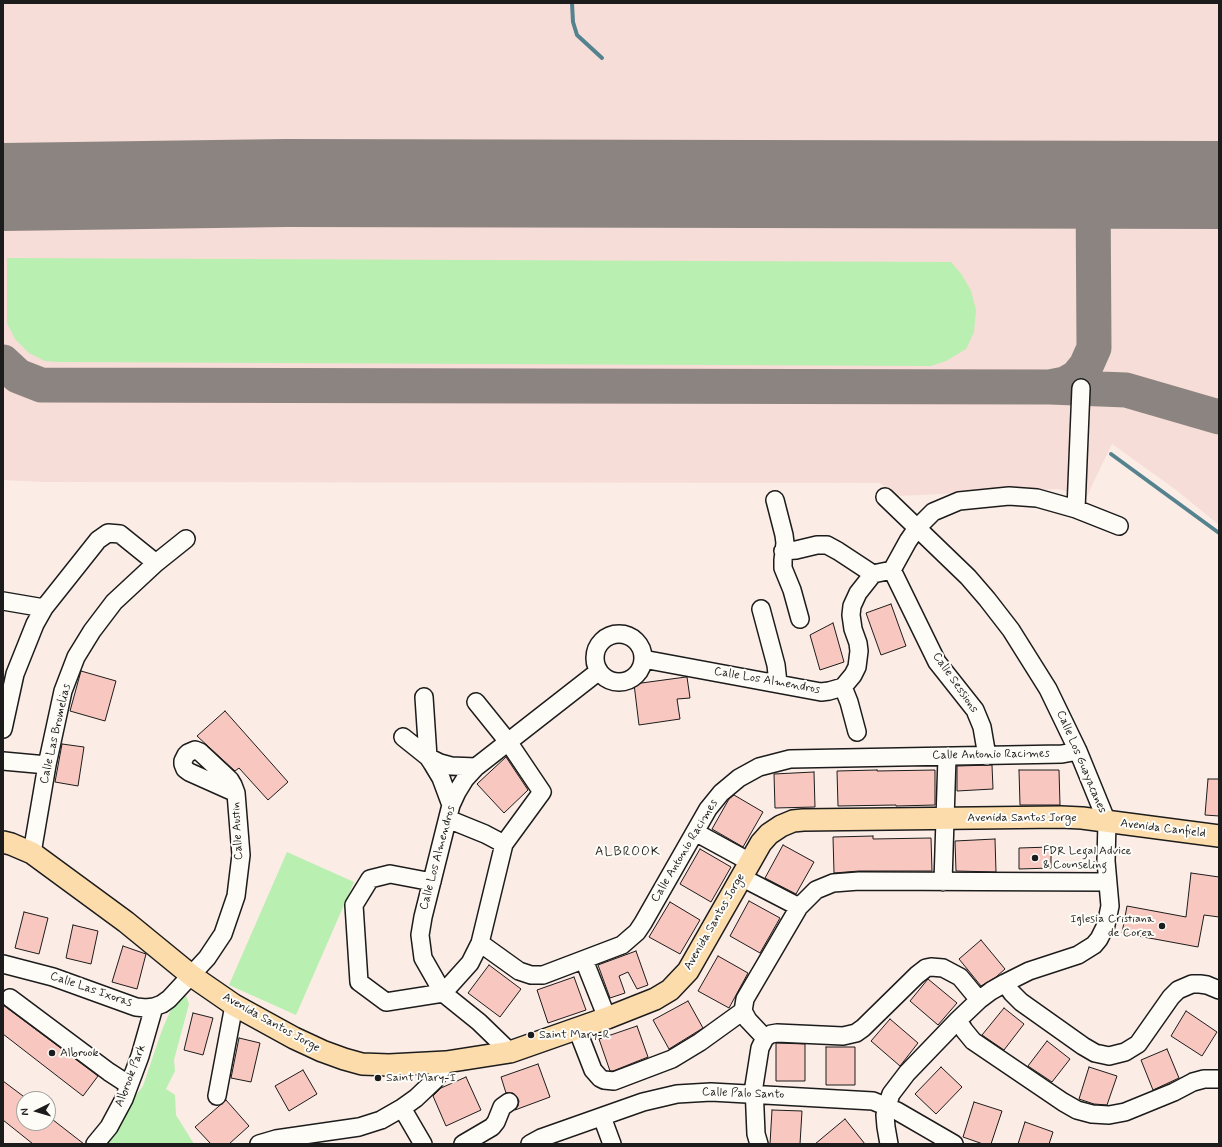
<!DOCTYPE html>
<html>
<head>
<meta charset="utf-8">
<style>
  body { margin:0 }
  #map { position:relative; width:1222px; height:1147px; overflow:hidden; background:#fcece6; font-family:Mynerve,sans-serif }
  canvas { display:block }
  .frame { position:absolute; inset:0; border:4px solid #1c1c1c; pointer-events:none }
  .north { position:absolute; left:16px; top:1091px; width:40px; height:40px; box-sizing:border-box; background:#fdfcf7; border:1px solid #a3a29f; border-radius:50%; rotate:265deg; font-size:11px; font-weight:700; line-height:16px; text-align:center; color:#1c1c1c }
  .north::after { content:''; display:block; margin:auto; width:14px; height:18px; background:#1c1c1c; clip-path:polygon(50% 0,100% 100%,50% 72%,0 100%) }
</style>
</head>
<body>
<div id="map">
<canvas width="1222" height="1147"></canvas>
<div class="frame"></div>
<div class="north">N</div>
</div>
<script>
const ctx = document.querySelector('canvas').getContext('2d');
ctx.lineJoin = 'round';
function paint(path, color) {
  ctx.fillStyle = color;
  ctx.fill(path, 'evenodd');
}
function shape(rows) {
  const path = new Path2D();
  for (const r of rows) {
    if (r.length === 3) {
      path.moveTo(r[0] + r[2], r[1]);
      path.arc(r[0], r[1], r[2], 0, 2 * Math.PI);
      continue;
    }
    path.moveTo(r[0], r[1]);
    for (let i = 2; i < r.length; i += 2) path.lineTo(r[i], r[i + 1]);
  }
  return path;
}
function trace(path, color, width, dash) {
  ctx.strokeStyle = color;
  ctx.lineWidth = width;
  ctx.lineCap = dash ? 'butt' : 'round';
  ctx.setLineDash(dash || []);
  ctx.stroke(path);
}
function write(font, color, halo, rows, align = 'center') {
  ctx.font = font + ' Mynerve,sans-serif';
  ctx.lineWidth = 4;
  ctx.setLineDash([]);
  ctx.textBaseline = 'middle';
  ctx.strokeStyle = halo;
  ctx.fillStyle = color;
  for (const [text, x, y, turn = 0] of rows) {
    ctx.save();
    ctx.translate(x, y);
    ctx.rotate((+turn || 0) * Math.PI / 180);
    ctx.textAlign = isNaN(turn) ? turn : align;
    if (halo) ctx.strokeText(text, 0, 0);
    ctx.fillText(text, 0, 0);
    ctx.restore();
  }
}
paint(shape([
  [3,3,1219,3,1219,525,1176,490,1112,444,1086,498,1077,494,1058,489,896,496,880,483,42,482,3,480]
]), '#f7ddd7');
paint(shape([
  [7,258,951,262,962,275,971,291,976,310,974,332,966,349,946,361,931,366,58,362,45,361,29,353,15,339,7,323],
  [287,852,354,882,296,1015,229,985],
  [182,984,189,1004,174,1060,175,1071,166,1089,175,1095,176,1115,194,1144,104,1144,122,1114,143,1086,162,1030]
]), '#b9efb0');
trace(shape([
  [572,3,573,22,577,35,602,58],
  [1111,454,1219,533]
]), '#55828f', 4);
trace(shape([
  [3,362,18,376,41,385,1050,387,1126,390,1219,417],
  [1050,387,1065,384,1077,377,1086,366,1094,348,1093,185]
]), '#8c8481', 35);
trace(shape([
  [3,187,286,183,1219,185]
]), '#8c8481', 88);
const building = shape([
  [891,604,906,646,881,655,866,613,891,604],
  [833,623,844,662,820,670,810,635,833,623],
  [81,671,116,681,105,721,70,711,81,671],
  [686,677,687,677,690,698,677,699,680,719,639,725,634,684,686,677],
  [225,711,288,782,268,800,239,768,235,771,197,736,225,711],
  [62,744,84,747,78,786,55,782,62,744],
  [506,757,528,790,504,813,477,784,506,757],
  [992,765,993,789,957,791,957,766,992,765],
  [877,770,877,771,935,770,935,805,896,806,896,805,838,806,837,771,877,770],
  [1019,770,1059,770,1060,805,1020,805,1019,770],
  [814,772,815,807,775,808,774,774,814,772],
  [1208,779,1219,779,1219,816,1205,815,1208,779],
  [734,795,763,812,743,847,712,829,729,799,734,795],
  [873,836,873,839,931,838,932,871,859,871,834,873,833,837,873,836],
  [995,839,996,872,956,871,955,841,995,839],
  [783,845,814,862,796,894,765,878,783,845],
  [1051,847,1051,868,1019,869,1019,848,1051,847],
  [700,849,731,867,711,902,680,884,700,849],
  [1191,873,1219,877,1219,917,1204,915,1198,947,1122,933,1127,906,1186,917,1191,873],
  [749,901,780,918,760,953,730,936,749,901],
  [670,902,700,920,680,954,649,937,670,902],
  [24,912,48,918,39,954,15,948,24,912],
  [73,925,98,931,91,964,66,958,73,925],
  [981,940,1005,969,996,977,981,986,959,959,981,940],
  [123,946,146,954,137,989,112,982,123,946],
  [636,951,648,985,637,989,628,972,619,976,625,993,610,998,598,965,636,951],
  [718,956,748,973,729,1008,698,991,718,956],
  [489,965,521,989,500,1017,468,993,489,965],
  [574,977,586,1010,548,1023,537,990,574,977],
  [928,979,957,1003,938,1025,910,1001,928,979],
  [688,1001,703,1028,669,1049,653,1020,688,1001],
  [3,1005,98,1076,83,1096,3,1034,3,1005],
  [1004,1008,1024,1024,1004,1050,982,1035,1004,1008],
  [1186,1011,1217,1032,1202,1056,1171,1036,1186,1011],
  [193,1013,213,1018,203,1055,184,1050,193,1013],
  [890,1019,918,1043,900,1066,871,1041,890,1019],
  [637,1026,648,1057,613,1071,610,1071,599,1039,637,1026],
  [239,1038,260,1043,251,1082,231,1078,239,1038],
  [1047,1041,1070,1059,1052,1082,1028,1066,1047,1041],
  [776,1043,805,1044,805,1081,776,1081,776,1043],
  [826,1047,855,1047,855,1085,826,1085,826,1047],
  [1167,1049,1179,1078,1153,1090,1141,1060,1167,1049],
  [538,1064,550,1097,515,1110,518,1106,519,1101,517,1097,513,1093,506,1093,501,1077,538,1064],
  [941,1067,962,1087,936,1114,915,1094,941,1067],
  [1089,1067,1117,1076,1107,1105,1094,1104,1079,1099,1089,1067],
  [303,1070,317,1094,289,1111,275,1086,303,1070],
  [466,1077,481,1110,446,1126,433,1096,441,1088,466,1077],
  [3,1081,27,1099,24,1099,24,1123,48,1123,48,1116,84,1144,33,1144,3,1120,3,1081],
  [226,1100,249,1126,229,1144,211,1144,195,1127,226,1100],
  [974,1102,1002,1111,991,1144,983,1144,963,1137,974,1102],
  [772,1110,802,1111,800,1144,770,1144,772,1110],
  [845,1119,865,1144,815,1144,845,1119],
  [1025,1122,1053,1132,1049,1144,1018,1144,1025,1122]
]);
paint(building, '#f8c8c0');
trace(building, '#1c1c1c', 1);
const minor = shape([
  [885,497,968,577,987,599,1011,630,1048,689,1078,751,1107,822,1106,861,1110,906,1106,925,1099,939,1094,945,1078,955,1029,971,1005,983,991,991,979,1000,958,1020,907,1073,891,1094,887,1106,885,1115,886,1127,889,1144],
  [775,500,784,535,785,543,783,560,783,568,792,590,800,619],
  [1076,509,1081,388],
  [783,551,796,550,817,545,827,545,838,551,873,574],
  [892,570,937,662,975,710,982,727,987,756],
  [3,601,44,608],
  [761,609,776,665,778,683],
  [619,658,24],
  [643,659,821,692,829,691,843,687,853,675,857,667,859,651,858,643,853,629,851,615,852,606,858,593,873,574,892,570,908,541,917,528,933,512,959,501,1009,496,1037,498,1076,509,1119,526],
  [843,687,849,702,857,732],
  [424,697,428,757],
  [3,729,15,674,35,624,44,608,98,540,108,533,120,534,156,563],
  [403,737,428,757,432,763,441,778,451,805],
  [428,757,440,763,451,766,476,767],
  [3,761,47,765],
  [448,819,485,834,504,844],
  [695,832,750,862],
  [32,853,47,765,63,691,76,657,92,631,114,602,156,563,186,539],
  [741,877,799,907],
  [432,882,390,874,370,879,354,905,359,982,386,1002,443,993,470,963,480,943,504,844,542,792,509,743,476,702],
  [943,882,947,757],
  [480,943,519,971,531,975,543,975,622,945,637,932,643,923,708,809,721,793,739,778,759,767,790,759,1062,754,1078,751],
  [584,960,607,1018],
  [3,964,53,977,136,1007,146,1008,154,1007,162,1004,169,999,207,958,223,934,236,896,241,855,236,793,233,785,230,780,200,752,195,750,188,753,186,755,183,761,183,764,185,769,189,772,236,793],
  [1005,983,1012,993,1021,1002,1083,1046,1095,1053,1109,1056,1125,1052,1138,1044,1171,997,1178,990,1192,984,1200,984,1207,985,1219,990],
  [10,998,109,1072,129,1085],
  [743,1011,748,1020,765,1038],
  [958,1020,964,1030,973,1041,1063,1102,1077,1110,1092,1114,1109,1115,1125,1112,1174,1092,1193,1082,1204,1079,1219,1079],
  [577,1029,593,1070,600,1078,604,1080,614,1081,672,1059,700,1042,743,1011,745,999,799,907,816,890,833,883,859,881,1107,882],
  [510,1052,479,1022,443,993,423,958,420,935,423,917,451,805,457,792,465,779,476,767,599,671],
  [217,1096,234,1005],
  [402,1108,423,1144],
  [602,1117,612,1144],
  [95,1144,109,1127,124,1099,140,1056,154,1007],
  [259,1144,276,1139,359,1127,381,1120,402,1108,416,1098,435,1080,446,1062],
  [463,1144,492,1127,496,1122,502,1107,509,1102],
  [530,1144,541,1138,643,1102,677,1094,711,1092,873,1101,897,1111,954,1144],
  [759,1144,756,1134,754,1086,760,1048,765,1038,771,1034,777,1033,843,1036,856,1033,863,1028,917,975,926,968,931,967,943,968,960,977,979,1000]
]);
const major = shape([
  [3,842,11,844,32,853,126,922,192,976,234,1005,294,1038,322,1051,344,1059,362,1064,389,1065,446,1062,510,1052,607,1018,655,999,670,990,688,971,761,843,769,834,781,826,793,821,803,820,1061,817,1082,818,1219,836]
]);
trace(minor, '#1c1c1c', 20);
trace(major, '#1c1c1c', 24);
trace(minor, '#fdfcf7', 17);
trace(major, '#fddcac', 21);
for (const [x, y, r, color] of [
  [1035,858,4,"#1c1c1c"],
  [1162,926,4,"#1c1c1c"],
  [531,1035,4,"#1c1c1c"],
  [52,1053,4,"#1c1c1c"],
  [378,1078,4,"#1c1c1c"]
]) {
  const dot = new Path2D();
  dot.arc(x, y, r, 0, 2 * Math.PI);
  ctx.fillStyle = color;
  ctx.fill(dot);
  trace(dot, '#fdfcf7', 1.5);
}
write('12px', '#1c1c1c', '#fdfcf7', [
  ["Calle Los Almendros",767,681,10],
  ["Calle Sessions",955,683,55],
  ["Calle Las Bromelias",56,734,-77],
  ["Calle Antonio Racimes",991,755,-1],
  ["Calle Los Guayacanes",1081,762,67],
  ["Avenida Santos Jorge",1022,818],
  ["Avenida Canfield",1163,829,7],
  ["Calle Austin",238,831,-93],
  ["Calle Antonio Racimes",685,851,-59],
  ["Calle Los Almendros",438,858,-75],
  ["Avenida Santos Jorge",715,922,-60],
  ["Calle Las Ixoras",91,990,19],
  ["Avenida Santos Jorge",271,1023,29],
  ["Albrook Park",131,1076,-69],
  ["Calle Palo Santo",743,1094,2]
]);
write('12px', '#1c1c1c', '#fdfcf7', [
  ["FDR Legal Advice",1043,851],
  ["& Counseling",1043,865],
  ["Iglesia Cristiana",1154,919,"right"],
  ["de Corea",1154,933,"right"],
  ["Saint Mary-R",539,1035],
  ["Albrook",60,1053],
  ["Saint Mary-I",386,1078]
], 'left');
ctx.letterSpacing = '1px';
write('13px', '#1c1c1c', '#fdfcf7', [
  ["ALBROOK",628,852]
]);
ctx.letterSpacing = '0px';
</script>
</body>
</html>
